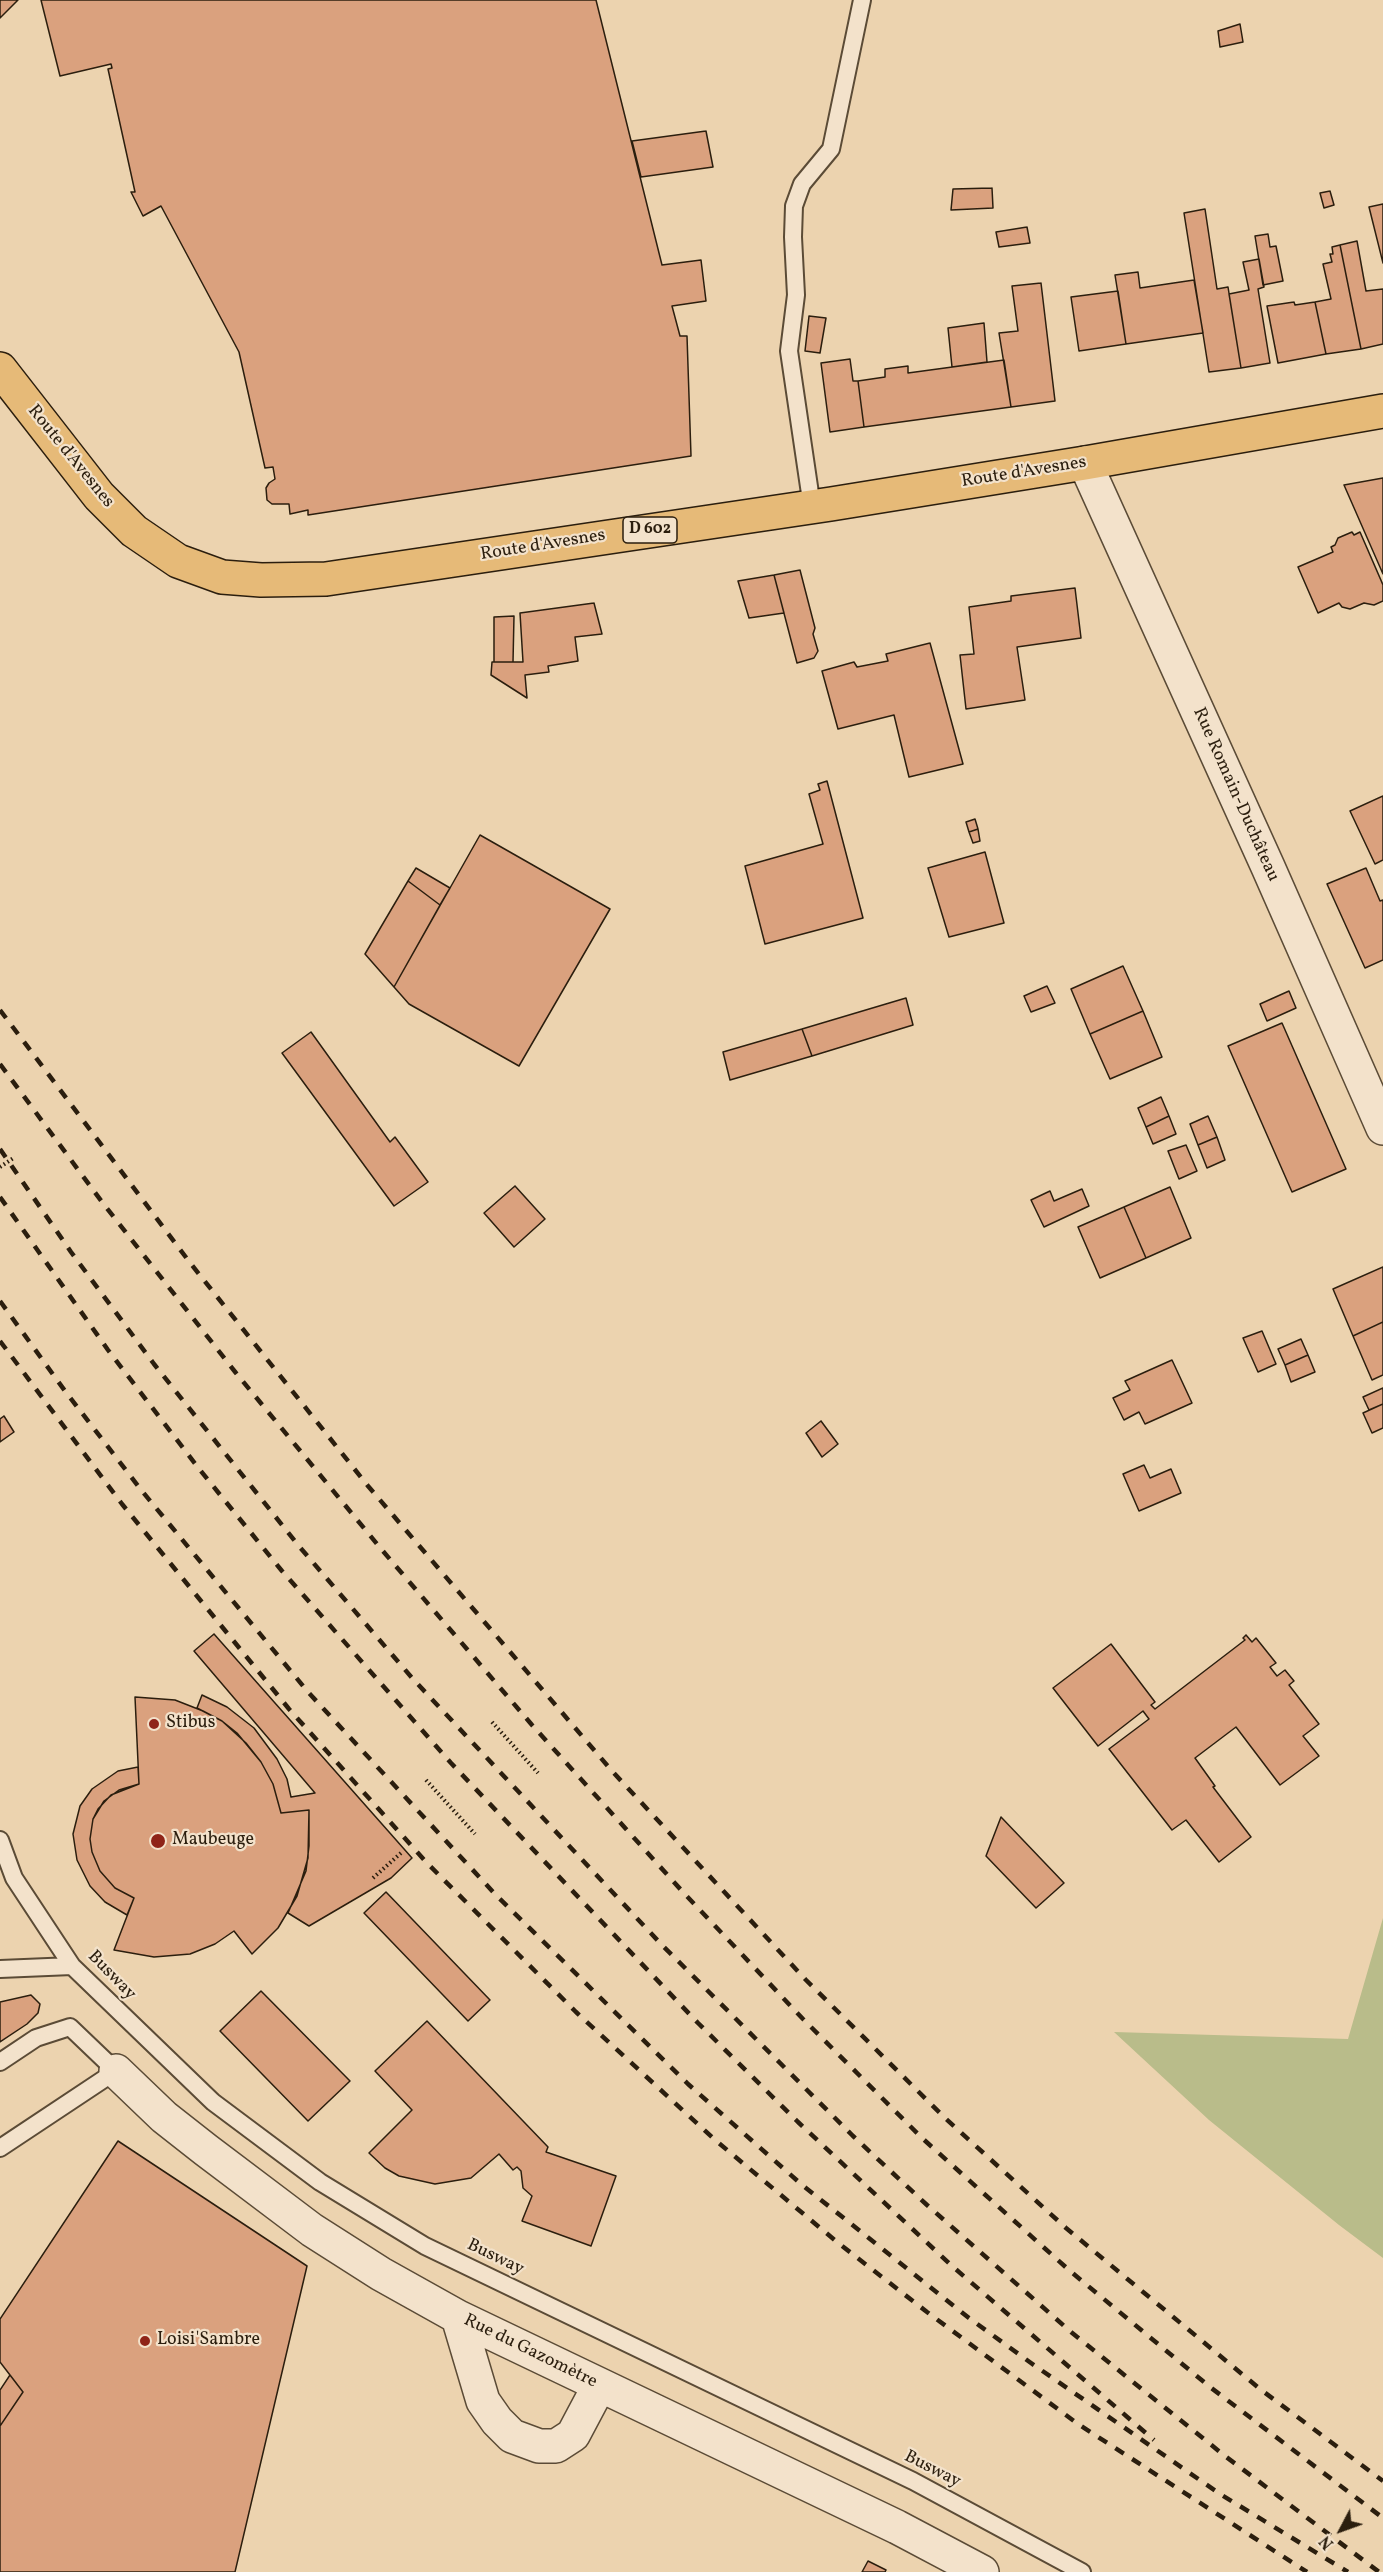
<!DOCTYPE html>
<html>
<head>
<meta charset="utf-8">
<style>
  body { margin:0 }
  #map { position:relative; width:1383px; height:2572px; overflow:hidden; background:#ecd3af; font-family:Vollkorn,serif }
  canvas { display:block }
  .north { position:absolute; left:1311px; top:2500px; width:60px; height:60px; -webkit-text-stroke:4px #f3e2cb; paint-order:stroke; rotate:229deg; font-size:16px; font-weight:700; line-height:24px; text-align:center; color:#2b1e0e }
  .north::after { content:''; display:block; margin:auto; width:21px; height:27px; background:#2b1e0e; clip-path:polygon(50% 0,100% 100%,50% 72%,0 100%) }
</style>
</head>
<body>
<div id="map">
<canvas width="1383" height="2572"></canvas>
<div class="north">N</div>
</div>
<script>
const ctx = document.querySelector('canvas').getContext('2d');
ctx.lineJoin = 'round';
function paint(path, color) {
  ctx.fillStyle = color;
  ctx.fill(path, 'evenodd');
}
function shape(rows) {
  const path = new Path2D();
  for (const r of rows) {
    path.moveTo(r[0], r[1]);
    for (let i = 2; i < r.length; i += 2) path.lineTo(r[i], r[i + 1]);
  }
  return path;
}
function trace(path, color, width, dash) {
  ctx.strokeStyle = color;
  ctx.lineWidth = width;
  ctx.lineCap = dash ? 'butt' : 'round';
  ctx.setLineDash(dash || []);
  ctx.stroke(path);
}
function write(font, color, halo, rows, align = 'center') {
  ctx.font = font + ' Vollkorn,serif';
  ctx.lineWidth = 4.5;
  ctx.setLineDash([]);
  ctx.textBaseline = 'middle';
  ctx.strokeStyle = halo;
  ctx.fillStyle = color;
  for (const [text, x, y, turn = 0] of rows) {
    ctx.save();
    ctx.translate(x, y);
    ctx.rotate((+turn || 0) * Math.PI / 180);
    ctx.textAlign = isNaN(turn) ? turn : align;
    if (halo) ctx.strokeText(text, 0, 0);
    ctx.fillText(text, 0, 0);
    ctx.restore();
  }
}
paint(shape([
  [1383,1918,1383,2258,1339,2225,1209,2120,1114,2032,1348,2039]
]), '#b9bc8a');
const building = shape([
  [0,0,18,0,0,18,0,0],
  [41,0,596,0,662,265,701,260,706,301,672,306,680,336,687,336,691,456,308,515,308,510,290,514,289,504,272,504,267,500,266,488,269,483,275,479,273,467,265,468,239,352,161,206,143,216,131,192,135,192,108,69,112,68,111,64,60,76,41,0],
  [1240,24,1243,42,1220,47,1218,31,1240,24],
  [706,131,713,167,641,177,632,141,706,131],
  [992,188,993,208,951,210,953,189,992,188],
  [1330,191,1334,205,1324,208,1320,193,1330,191],
  [1383,204,1383,263,1369,207,1383,204],
  [1205,209,1217,289,1228,287,1241,368,1209,372,1184,213,1205,209],
  [1027,227,1030,243,999,247,996,232,1027,227],
  [1268,234,1270,247,1276,246,1283,281,1263,285,1255,236,1268,234],
  [1357,241,1366,291,1383,289,1383,344,1361,349,1340,245,1357,241],
  [1340,245,1361,349,1326,354,1315,302,1331,299,1323,264,1332,262,1330,254,1333,254,1332,247,1340,245],
  [1259,259,1264,287,1258,289,1270,363,1241,368,1229,294,1249,290,1243,262,1259,259],
  [1138,272,1140,288,1194,280,1203,333,1126,344,1115,275,1138,272],
  [1041,283,1055,401,1011,407,999,333,1018,331,1012,286,1041,283],
  [1118,291,1126,344,1079,351,1071,297,1118,291],
  [1294,302,1295,305,1315,302,1326,354,1278,363,1267,306,1294,302],
  [809,316,826,318,820,353,805,351,809,316],
  [984,323,987,362,952,367,948,328,984,323],
  [850,359,853,381,858,381,864,427,830,432,821,363,850,359],
  [1004,360,1011,407,864,427,858,381,885,377,885,369,908,366,908,373,1004,360],
  [1383,478,1383,574,1344,485,1383,478],
  [1352,532,1354,535,1360,532,1383,585,1383,601,1374,605,1364,603,1350,609,1342,607,1339,603,1318,613,1298,567,1333,552,1331,547,1335,545,1338,538,1352,532],
  [800,570,815,628,813,634,818,651,814,658,797,663,774,575,800,570],
  [774,575,784,613,749,618,738,581,774,575],
  [1075,588,1081,638,1017,647,1025,700,966,709,960,655,974,654,969,607,1011,601,1011,596,1075,588],
  [594,603,602,634,575,637,578,661,548,666,549,672,525,675,527,698,491,675,492,662,523,662,520,613,594,603],
  [514,616,513,662,494,662,494,617,514,616],
  [930,643,963,764,909,777,894,715,838,729,822,671,854,662,857,667,888,661,886,654,930,643],
  [827,781,863,918,765,944,745,866,823,844,809,794,820,790,818,784,827,781],
  [1383,796,1383,860,1375,864,1350,811,1383,796],
  [975,819,978,829,969,832,966,822,975,819],
  [978,829,980,841,973,843,969,832,978,829],
  [480,835,610,909,519,1066,409,1004,394,987,480,835],
  [985,852,1004,923,949,937,928,868,985,852],
  [416,868,450,888,440,905,408,881,416,868],
  [1366,868,1380,901,1383,900,1383,960,1365,968,1327,884,1366,868],
  [408,881,440,905,394,987,365,954,408,881],
  [1123,966,1143,1011,1090,1034,1071,989,1123,966],
  [1047,986,1055,1003,1031,1012,1024,996,1047,986],
  [1289,991,1296,1008,1267,1021,1260,1004,1289,991],
  [906,998,913,1025,812,1056,802,1029,906,998],
  [1143,1011,1162,1057,1110,1079,1090,1034,1143,1011],
  [1282,1023,1346,1169,1292,1192,1228,1046,1282,1023],
  [802,1029,812,1056,730,1080,723,1052,802,1029],
  [311,1032,390,1142,395,1137,428,1182,394,1206,282,1053,311,1032],
  [1161,1097,1169,1116,1146,1127,1138,1108,1161,1097],
  [1169,1116,1176,1134,1153,1144,1146,1127,1169,1116],
  [1208,1116,1217,1137,1198,1145,1190,1124,1208,1116],
  [1217,1137,1225,1160,1207,1168,1198,1145,1217,1137],
  [1186,1145,1197,1171,1179,1179,1168,1151,1186,1145],
  [515,1186,545,1219,514,1247,484,1213,515,1186],
  [1170,1187,1191,1238,1146,1258,1124,1207,1170,1187],
  [1082,1189,1089,1206,1044,1227,1031,1200,1050,1191,1054,1201,1082,1189],
  [1124,1207,1146,1258,1100,1278,1078,1227,1124,1207],
  [1383,1267,1383,1322,1353,1336,1333,1289,1383,1267],
  [1383,1322,1383,1375,1372,1380,1353,1336,1383,1322],
  [1262,1331,1276,1364,1258,1372,1243,1338,1262,1331],
  [1301,1339,1308,1355,1285,1365,1278,1349,1301,1339],
  [1308,1355,1315,1372,1291,1382,1285,1365,1308,1355],
  [1172,1360,1192,1403,1145,1424,1139,1412,1124,1420,1113,1398,1130,1390,1125,1381,1172,1360],
  [1383,1388,1383,1404,1369,1410,1363,1397,1383,1388],
  [1383,1404,1383,1428,1372,1433,1363,1413,1383,1404],
  [4,1416,14,1432,0,1442,0,1419,4,1416],
  [821,1421,838,1444,822,1457,806,1433,821,1421],
  [1144,1465,1150,1478,1171,1469,1181,1493,1139,1511,1123,1474,1144,1465],
  [214,1634,412,1858,391,1878,309,1926,288,1913,306,1871,309,1846,309,1810,281,1813,273,1784,261,1762,237,1733,222,1721,197,1708,202,1695,227,1707,254,1728,277,1759,287,1779,291,1797,315,1793,194,1651,214,1634],
  [1246,1635,1252,1642,1256,1638,1276,1663,1270,1667,1277,1676,1285,1670,1294,1681,1289,1685,1319,1724,1303,1736,1319,1756,1280,1785,1236,1727,1195,1758,1215,1786,1213,1787,1251,1837,1219,1862,1186,1820,1172,1830,1109,1749,1149,1719,1143,1711,1098,1746,1053,1688,1111,1644,1155,1702,1151,1705,1155,1709,1245,1640,1243,1638,1246,1635],
  [135,1697,175,1700,203,1711,222,1721,246,1743,261,1762,273,1784,281,1813,309,1810,308,1858,297,1896,278,1928,252,1954,234,1931,215,1944,190,1954,154,1957,114,1950,134,1898,115,1888,100,1871,92,1852,90,1839,93,1819,104,1801,119,1790,139,1784,135,1697],
  [138,1767,139,1784,111,1795,98,1809,93,1819,90,1839,92,1852,100,1871,115,1888,134,1898,127,1915,105,1902,90,1886,77,1860,73,1834,80,1806,92,1789,118,1771,138,1767],
  [1001,1817,1064,1883,1036,1908,986,1856,1001,1817],
  [386,1892,490,2000,468,2021,364,1913,386,1892],
  [261,1991,350,2081,308,2121,220,2031,261,1991],
  [31,1995,40,2004,38,2013,27,2024,0,2042,0,2002,31,1995],
  [427,2021,548,2147,546,2152,616,2176,591,2246,522,2221,532,2196,523,2188,521,2171,517,2167,513,2170,499,2154,471,2178,435,2184,399,2176,385,2168,369,2153,412,2110,375,2071,427,2021],
  [118,2141,307,2266,235,2572,0,2572,0,2426,23,2392,0,2362,0,2319,118,2141],
  [10,2375,23,2392,0,2426,0,2390,10,2375],
  [868,2561,886,2570,885,2572,862,2572,868,2561]
]);
paint(building, '#daa17e');
trace(building, '#2b1e0e', 1.5);
const service = shape([
  [812,507,789,351,796,295,793,237,794,206,802,184,831,149,862,0],
  [0,1840,14,1878,72,1966,213,2102,320,2182,425,2246,913,2481,1082,2572],
  [0,1969,72,1966],
  [0,2062,36,2038,70,2027,116,2071,0,2148]
]);
const minor = shape([
  [1085,463,1268,867,1383,1128],
  [116,2071,164,2117,206,2150,312,2230,381,2274,458,2317,897,2527,982,2572],
  [458,2317,483,2401,497,2421,512,2436,539,2446,556,2446,573,2435,599,2386]
]);
const primary = shape([
  [0,369,99,496,134,531,178,561,222,577,261,580,326,579,831,504,1085,463,1383,411]
]);
trace(service, '#5b4b36', 20);
trace(minor, '#5b4b36', 36);
trace(primary, '#2b1e0e', 36);
trace(shape([
  [0,1167,15,1157],
  [492,1722,538,1773],
  [426,1780,475,1834],
  [373,1878,401,1853]
]), '#2b1e0e', 4, [1.5, 3]);
trace(service, '#f3e2cb', 16);
trace(minor, '#f3e2cb', 33);
trace(primary, '#e6ba78', 33);
trace(shape([
  [0,1010,191,1264,368,1486,612,1771,806,1980,945,2118,1066,2228,1260,2389,1383,2481],
  [0,1064,102,1202,236,1373,382,1550,532,1725,682,1891,803,2019,922,2138,1070,2271,1210,2387,1383,2518],
  [0,1149,71,1252,154,1364,298,1545,413,1679,661,1944,853,2136,927,2205,1071,2332,1225,2456,1379,2572],
  [0,1197,108,1350,200,1470,282,1571,451,1763,698,2023,798,2122,952,2266,1154,2440],
  [0,1301,65,1391,142,1491,308,1692,495,1894,688,2084,801,2184,969,2318,1031,2363,1220,2494,1348,2572],
  [0,1341,122,1504,289,1709,427,1863,576,2012,714,2139,837,2242,927,2312,1078,2424,1307,2572]
]), '#2b1e0e', 4.5, [10, 10]);
for (const [x, y, r, color] of [
  [154,1724,6,"#8f2418"],
  [158,1841,8,"#8f2418"],
  [145,2341,6,"#8f2418"]
]) {
  const dot = new Path2D();
  dot.arc(x, y, r, 0, 2 * Math.PI);
  ctx.fillStyle = color;
  ctx.fill(dot);
  trace(dot, '#f3e2cb', 2);
}
for (const [x, y, w] of [
  [650,530,54]
]) {
  const box = new Path2D();
  box.roundRect(x - w / 2, y - 13, w, 26, 4.5);
  ctx.fillStyle = '#f3e2cb';
  ctx.fill(box);
  trace(box, '#2b1e0e', 1.5);
}
write('bold 16px', '#2b1e0e', null, [
  ["D 602",650,530]
]);
write('18px', '#2b1e0e', '#f3e2cb', [
  ["Route d'Avesnes",70,457,51],
  ["Route d'Avesnes",1024,473,-9],
  ["Route d'Avesnes",543,546,-9],
  ["Rue Romain-Duchâteau",1235,795,66],
  ["Busway",111,1976,46],
  ["Busway",495,2258,26],
  ["Rue du Gazomètre",530,2352,26],
  ["Busway",932,2470,27]
]);
write('18px', '#2b1e0e', '#f3e2cb', [
  ["Stibus",166,1724],
  ["Maubeuge",172,1841],
  ["Loisi'Sambre",157,2341]
], 'left');
</script>
</body>
</html>
